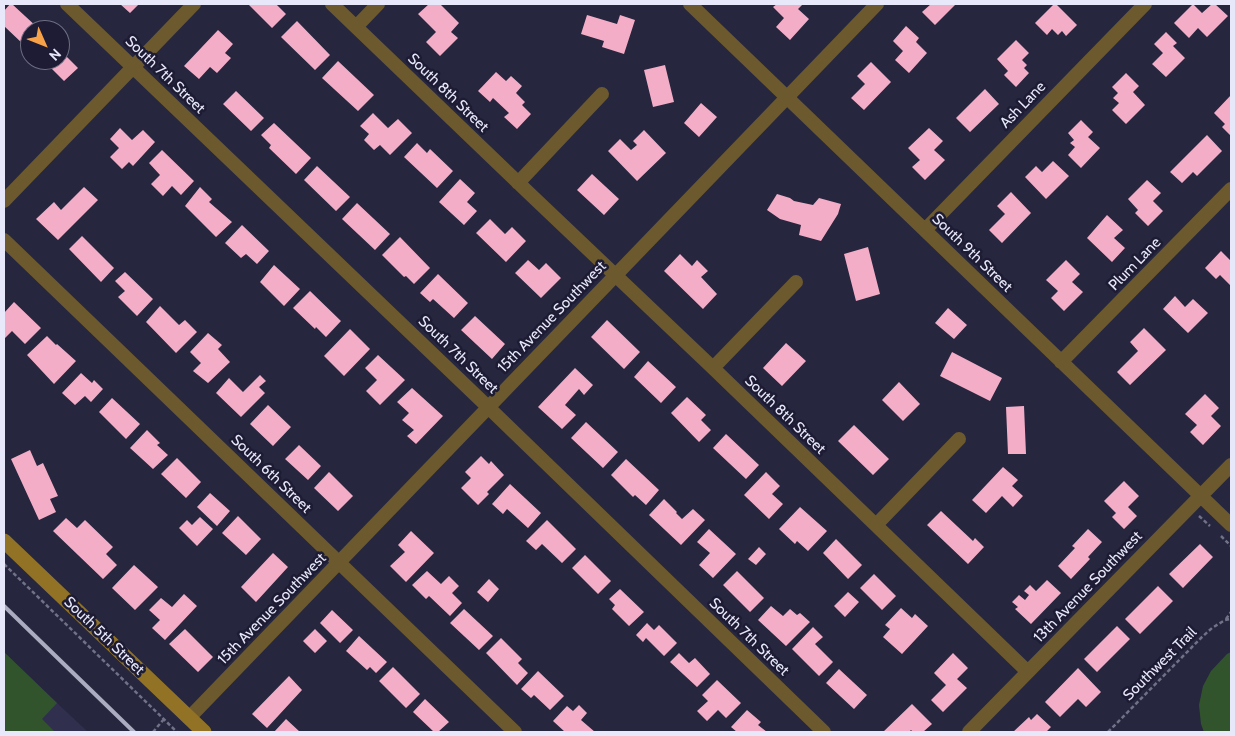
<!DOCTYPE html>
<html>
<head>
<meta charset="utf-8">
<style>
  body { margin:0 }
  #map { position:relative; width:1235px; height:736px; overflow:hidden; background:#26263f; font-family:Cabin,sans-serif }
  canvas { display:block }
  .frame { position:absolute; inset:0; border:5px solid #e7e8f9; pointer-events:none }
  .north { position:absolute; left:20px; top:20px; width:50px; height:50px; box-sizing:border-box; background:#1d1c34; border:1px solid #6e6e83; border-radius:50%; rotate:134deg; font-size:14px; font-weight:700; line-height:20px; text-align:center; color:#e7e8f9 }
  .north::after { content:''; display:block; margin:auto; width:18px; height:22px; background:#f7a149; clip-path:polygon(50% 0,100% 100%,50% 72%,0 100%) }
</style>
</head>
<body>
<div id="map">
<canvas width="1235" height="736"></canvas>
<div class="frame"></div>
<div class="north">N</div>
</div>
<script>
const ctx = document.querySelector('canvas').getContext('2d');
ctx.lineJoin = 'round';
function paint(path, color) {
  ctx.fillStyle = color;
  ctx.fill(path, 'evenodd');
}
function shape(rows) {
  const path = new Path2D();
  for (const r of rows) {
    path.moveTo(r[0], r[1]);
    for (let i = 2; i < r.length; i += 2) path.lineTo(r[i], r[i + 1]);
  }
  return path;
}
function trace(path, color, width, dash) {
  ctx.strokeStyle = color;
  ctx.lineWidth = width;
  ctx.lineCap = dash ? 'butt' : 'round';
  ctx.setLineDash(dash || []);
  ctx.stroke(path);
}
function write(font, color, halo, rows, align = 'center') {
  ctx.font = font + ' Cabin,sans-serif';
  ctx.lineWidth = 5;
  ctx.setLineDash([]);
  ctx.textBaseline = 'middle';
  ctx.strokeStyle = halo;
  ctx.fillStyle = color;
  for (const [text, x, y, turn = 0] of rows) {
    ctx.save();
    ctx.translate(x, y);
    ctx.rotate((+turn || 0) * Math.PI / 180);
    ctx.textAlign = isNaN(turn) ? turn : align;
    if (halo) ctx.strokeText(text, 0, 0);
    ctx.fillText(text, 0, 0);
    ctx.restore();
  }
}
paint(shape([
  [4,652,57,703,88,732,4,732]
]), '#30304e');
paint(shape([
  [4,652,57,703,42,719,55,732,4,732],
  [1231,652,1231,732,1204,732,1201,724,1199,705,1203,686,1211,671,1227,654]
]), '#32542d');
paint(shape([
  [10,4,12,4,38,28,36,30,30,30,30,37,23,44,4,26,4,11],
  [120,4,139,4,130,13],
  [248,4,276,4,286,14,272,28],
  [429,4,440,4,459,23,451,32,458,38,440,56,426,42,436,32,418,14],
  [777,4,803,4,798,9,809,19,790,40,776,27,784,18,773,7],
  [931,4,956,4,935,25,922,12],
  [1054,4,1056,4,1077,25,1066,36,1062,31,1058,35,1052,29,1047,35,1035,23],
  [1193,4,1202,13,1212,4,1215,4,1228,16,1207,37,1198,28,1189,38,1174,23],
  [587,15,617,24,620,15,635,20,624,54,602,47,604,41,581,34],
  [297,21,330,55,315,70,281,37],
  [906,26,919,38,916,42,927,53,909,73,895,60,903,51,893,41],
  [218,30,233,44,225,53,231,58,217,73,210,67,199,79,184,66],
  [1166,32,1177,43,1173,46,1185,58,1166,77,1152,64,1163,53,1154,44],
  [1016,40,1029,53,1022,60,1027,65,1024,68,1029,73,1016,87,1004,75,1008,71,997,59],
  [60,50,78,68,64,81,43,60,60,60],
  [338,61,374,95,358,111,322,78],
  [871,62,891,82,864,110,851,98,865,84,857,76],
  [665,65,674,102,653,107,644,70],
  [496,72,506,81,511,76,522,86,516,93,525,102,522,105,531,114,517,129,504,117,509,113,493,98,490,102,478,91],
  [1126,73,1139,86,1133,92,1145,105,1126,124,1112,110,1119,103,1113,98,1118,93,1112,87],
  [985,89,999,104,970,132,956,118],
  [236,91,264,118,251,131,223,104],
  [1231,95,1231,136,1222,127,1225,124,1214,113],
  [701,103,717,117,699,137,684,123],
  [373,113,388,128,398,119,412,133,390,155,380,145,374,150,364,140,369,134,360,126],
  [1081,120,1093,132,1088,137,1100,148,1081,168,1068,155,1075,147,1070,143,1074,140,1068,133],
  [274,123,311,158,296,174,269,148,271,145,261,135],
  [120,128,132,140,143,130,155,142,133,166,129,162,122,169,110,157,119,148,110,139],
  [929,128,943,141,934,150,945,160,925,180,912,167,920,160,908,148],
  [644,130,666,153,637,181,608,151,620,139,631,150,637,145,633,141],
  [1207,135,1222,151,1197,176,1193,172,1182,183,1170,172],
  [417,143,427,153,430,149,453,171,437,188,404,157],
  [162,150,194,181,181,195,172,186,163,196,151,184,160,175,149,163],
  [1053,161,1069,176,1046,199,1025,177,1036,166,1042,172],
  [317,166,350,197,336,211,304,180],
  [592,174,619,199,604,215,577,190],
  [460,179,475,193,467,202,477,211,464,225,439,202],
  [1147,180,1161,193,1153,201,1163,211,1148,226,1135,213,1138,210,1128,199],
  [84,187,98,200,58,240,36,219,54,202,61,210],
  [200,187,212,199,209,202,232,222,216,237,185,206],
  [1011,192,1031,213,1002,243,989,230,1005,214,997,206],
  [777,194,790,198,794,201,813,205,819,198,841,204,838,214,821,241,799,235,801,225,780,219,767,210],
  [357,203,390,234,375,250,342,219],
  [1107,215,1123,230,1114,238,1125,248,1112,262,1087,238],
  [490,219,505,234,512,227,526,241,506,262,476,233],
  [242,225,269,251,257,264,246,254,241,258,225,243],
  [82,236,114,268,101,282,69,249],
  [400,237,430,268,414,284,406,276,404,277,382,255],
  [868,247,880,294,856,301,844,254],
  [1221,251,1231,261,1231,286,1220,275,1216,279,1205,268],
  [680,254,692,266,697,260,708,271,701,277,717,294,703,309,664,271],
  [528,260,539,270,546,263,561,278,541,298,515,273],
  [1066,260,1080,274,1072,282,1083,292,1064,311,1051,298,1058,291,1046,280],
  [274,265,300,289,284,306,260,282],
  [125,272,153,299,137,316,118,297,125,291,115,281],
  [438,274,468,303,454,318,433,299,430,302,420,293],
  [310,291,341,321,326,337,316,327,315,329,293,308],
  [1175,296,1185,307,1193,299,1208,313,1188,333,1163,309],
  [14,302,41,328,25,344,12,331,5,338,4,336,4,313],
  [160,306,179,325,185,320,197,332,176,353,146,322],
  [948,308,967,325,954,339,935,323],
  [475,316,505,344,492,359,461,330],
  [607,320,640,352,624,369,591,337],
  [1144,328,1166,350,1130,385,1117,372,1138,351,1130,342],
  [350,329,370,349,344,376,324,356],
  [208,333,222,345,218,349,230,362,208,383,193,371,201,363,190,352],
  [47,336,56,345,57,344,76,361,54,384,27,355],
  [786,343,806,361,782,386,763,368],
  [952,352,1002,378,990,401,940,376],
  [378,355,405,380,380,405,366,391,377,380,365,368],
  [648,361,676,387,661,403,634,377],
  [575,368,593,385,584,395,579,389,565,405,576,415,562,429,538,407],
  [81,373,92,383,94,380,103,389,91,402,85,396,75,405,62,393],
  [260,375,266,381,259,387,265,393,241,417,216,393,229,378,243,392],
  [899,382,920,404,903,421,882,400],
  [412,388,443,416,416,444,407,436,414,430,402,420,409,413,397,402],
  [1205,394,1219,408,1211,416,1221,426,1203,445,1190,432,1197,425,1185,414],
  [687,397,706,415,701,420,711,430,699,442,671,413],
  [112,398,140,424,126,439,99,412],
  [268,405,291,427,273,446,250,424],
  [1024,406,1026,454,1008,454,1006,407],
  [586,422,618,452,603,468,571,438],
  [854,425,889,459,873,475,838,441],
  [147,430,160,443,157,445,168,455,153,469,130,448],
  [726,434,759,465,746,479,713,448],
  [299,445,321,466,308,480,285,459],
  [30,450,37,466,43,463,58,496,50,499,56,512,39,520,11,459],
  [481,456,489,464,491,461,504,475,487,492,489,494,478,505,461,488,471,478,465,472],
  [177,458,201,482,186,498,161,474],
  [626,459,659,490,646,505,635,495,633,497,611,475],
  [1003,467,1018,480,1012,486,1023,496,1013,507,1002,496,986,513,972,500],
  [329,472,353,496,338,511,314,488],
  [766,472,780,486,772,494,783,504,769,519,744,495],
  [1124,481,1139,496,1128,507,1137,516,1124,529,1112,517,1116,513,1104,501],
  [510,484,541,513,528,528,507,509,503,514,492,504],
  [210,493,230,511,217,526,197,507],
  [664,499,677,512,676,513,682,519,693,509,705,520,681,545,649,515],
  [800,507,827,531,808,551,797,541,795,544,779,529],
  [941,511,973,541,975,538,984,547,968,564,927,525],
  [238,516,261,539,246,555,222,533],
  [200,517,213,529,197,546,179,528,187,520,192,525],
  [66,518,77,528,85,520,113,547,106,554,117,565,103,579,53,531],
  [547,520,576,549,562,563,542,544,536,550,526,541],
  [709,529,736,554,713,578,699,565,710,553,697,542],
  [1088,529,1102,542,1088,557,1090,559,1071,579,1058,566,1075,548,1072,546],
  [411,531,434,553,406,582,390,566,405,552,398,545],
  [836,539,862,565,848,579,823,553],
  [1200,544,1213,557,1183,588,1169,574],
  [759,547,766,554,756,565,748,559],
  [273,553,288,567,256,602,241,587],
  [585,555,611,581,598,594,572,568],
  [134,565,158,587,135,610,112,588],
  [427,571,441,584,449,576,459,586,452,593,462,603,450,616,429,596,426,599,412,585],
  [737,571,764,598,750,612,723,585],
  [874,574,896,596,882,610,860,588],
  [489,579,499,589,488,602,477,592],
  [1047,580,1061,593,1031,624,1015,609,1018,607,1012,602,1019,595,1025,600,1029,595,1024,591,1030,585,1036,591],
  [1158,586,1173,601,1140,634,1125,619],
  [620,589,644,612,629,626,612,609,615,605,609,599],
  [848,592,859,602,845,617,834,606],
  [184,594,197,606,165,640,152,628,160,620,149,610,161,598,172,607],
  [771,606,783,616,790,609,797,615,800,613,810,622,786,646,758,620],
  [901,608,912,618,915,614,928,626,902,654,883,637,890,629,885,625],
  [464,609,493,636,479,650,450,623],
  [332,610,353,630,340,643,320,623],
  [647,623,654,630,659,625,677,643,664,656,646,638,643,642,636,635],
  [1117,626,1130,639,1097,672,1084,659],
  [813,627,823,637,815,644,833,662,819,676,792,649],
  [185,629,213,657,198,672,169,644],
  [315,629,327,641,315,653,303,641],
  [359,636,387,662,376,673,370,667,367,670,346,651],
  [501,638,522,659,518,663,528,673,517,685,486,653],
  [679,653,689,663,695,658,710,674,697,687,670,662],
  [953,653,968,668,957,679,967,688,943,712,931,700,946,685,934,673],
  [393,667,420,694,406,708,379,681],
  [1078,668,1101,692,1086,707,1078,699,1060,717,1045,702],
  [839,669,867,695,854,709,826,683],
  [538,671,564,696,550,710,534,695,531,698,521,689],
  [289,676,302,690,267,728,252,714],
  [717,680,741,703,726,718,718,710,707,721,697,711,708,701,702,695],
  [425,699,449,722,438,732,434,732,413,712],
  [912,704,932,724,923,732,913,732,911,730,909,732,883,732],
  [579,705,587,713,581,720,595,732,565,732,553,721,567,706,573,711],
  [747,710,761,722,758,725,767,732,737,732,731,727],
  [1037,714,1051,727,1046,732,1013,732,1029,717,1031,720],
  [286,719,300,732,274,732]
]), '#f4adc7');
trace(shape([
  [1199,516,1210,526],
  [1221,536,1231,546],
  [4,564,177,732],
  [1226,619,1231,612],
  [153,732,164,719],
  [1108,732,1202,637,1212,628,1225,620,1231,619]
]), '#717187', 2.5, [4, 2.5]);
trace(shape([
  [67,4,488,407,824,732],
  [332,4,531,195,713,368,1028,672],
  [690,4,1231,525],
  [356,27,378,4],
  [518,183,602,94],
  [4,201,194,4],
  [925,230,1145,4],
  [4,240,515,732],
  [1061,362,1231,189],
  [713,368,796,282],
  [876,525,959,439],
  [189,718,877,4],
  [969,732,1231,465]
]), '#6c592d', 14);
trace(shape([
  [4,541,204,732]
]), '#927325', 15);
trace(shape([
  [4,606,134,732]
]), '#acacc0', 4);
write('15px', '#e7e8f9', '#1d1c34', [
  ["South 7th Street",165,75,44],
  ["South 8th Street",448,93,44],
  ["Ash Lane",1023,105,-46],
  ["South 9th Street",972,253,44],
  ["Plum Lane",1135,264,-46],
  ["15th Avenue Southwest",552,317,-46],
  ["South 7th Street",458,355,44],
  ["South 8th Street",785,415,44],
  ["South 6th Street",271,474,44],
  ["13th Avenue Southwest",1088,587,-46],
  ["15th Avenue Southwest",272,609,-46],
  ["South 5th Street",104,636,44],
  ["South 7th Street",749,637,44],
  ["Southwest Trail",1160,664,-45]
]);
</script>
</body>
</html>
